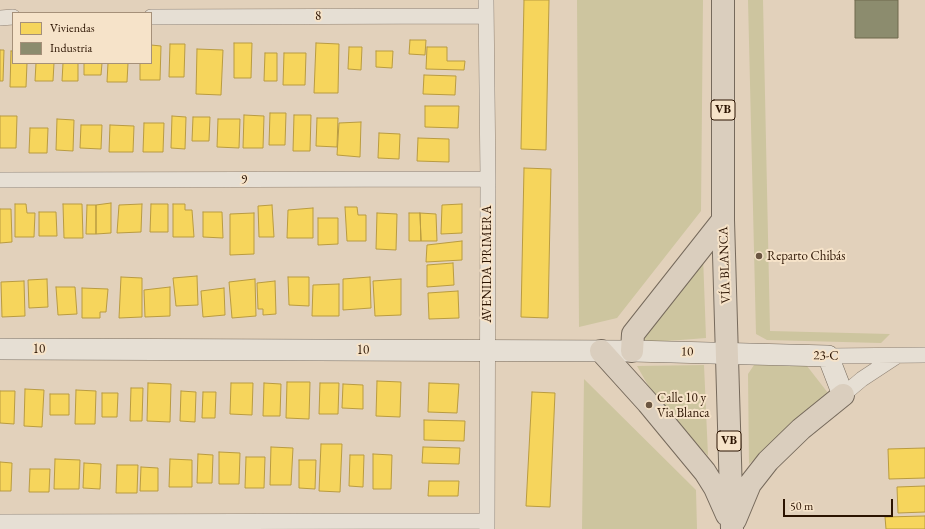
<!DOCTYPE html>
<html>
<head>
<meta charset="utf-8">
<style>
  body { margin:0 }
  #map { position:relative; width:925px; height:529px; overflow:hidden; background:#e2d1bb; font-family:"EB Garamond",serif }
  canvas { display:block }
  .legend { position:absolute; left:12px; top:12px; width:140px; height:52px; box-sizing:border-box; background:#f6e3c9; border:1px solid #a59079; margin:0; padding:5px 7px; list-style:none; font-size:12px; color:#2b1300 }
  .legend li { display:flex; align-items:center; gap:8px; height:20px }
  .legend b { width:20px; border:1px solid #a59079 }
  .scale { position:absolute; left:783px; top:499px; width:110px; height:18px; box-sizing:border-box; border:2px solid #2b1300; border-top:0; padding-left:5px; font-size:12px; line-height:14px; white-space:nowrap; color:#2b1300; -webkit-text-stroke:3px #f6e3c9; paint-order:stroke }
</style>
</head>
<body>
<div id="map">
<canvas width="925" height="529"></canvas>
<ul class="legend">
<li><b style="height:11px;background:#f6d55c"></b>Viviendas</li>
<li><b style="height:11px;background:#8c8c6e"></b>Industria</li>
</ul>
<div class="scale">50 m</div>
</div>
<script>
const ctx = document.querySelector('canvas').getContext('2d');
ctx.lineJoin = 'round';
function paint(path, color) {
  ctx.fillStyle = color;
  ctx.fill(path, 'evenodd');
}
function shape(rows) {
  const path = new Path2D();
  for (const r of rows) {
    path.moveTo(r[0], r[1]);
    for (let i = 2; i < r.length; i += 2) path.lineTo(r[i], r[i + 1]);
  }
  return path;
}
function trace(path, color, width, dash) {
  ctx.strokeStyle = color;
  ctx.lineWidth = width;
  ctx.lineCap = dash ? 'butt' : 'round';
  ctx.setLineDash(dash || []);
  ctx.stroke(path);
}
function write(font, color, halo, rows, align = 'center') {
  ctx.font = font + ' "EB Garamond",serif';
  ctx.lineWidth = 4;
  ctx.setLineDash([]);
  ctx.textBaseline = 'middle';
  ctx.strokeStyle = halo;
  ctx.fillStyle = color;
  for (const [text, x, y, turn = 0] of rows) {
    ctx.save();
    ctx.translate(x, y);
    ctx.rotate((+turn || 0) * Math.PI / 180);
    ctx.textAlign = isNaN(turn) ? turn : align;
    if (halo) ctx.strokeText(text, 0, 0);
    ctx.fillText(text, 0, 0);
    ctx.restore();
  }
}
paint(shape([
  [577,0,703,0,701,211,617,318,579,327],
  [748,0,763,0,770,331,890,334,881,343,767,340,756,334],
  [703,256,706,338,655,342,644,340,642,336],
  [704,365,708,456,674,420,649,387,637,366],
  [754,365,807,366,828,393,749,464,748,374],
  [584,379,696,490,697,529,582,529]
]), '#cdc59f');
const homes = shape([
  [524,0,549,0,546,150,521,149,524,0],
  [410,40,426,40,425,55,409,54,410,40],
  [234,43,252,43,251,78,234,78,234,43],
  [316,43,339,44,338,93,314,93,316,43],
  [170,44,185,44,184,77,169,77,170,44],
  [151,45,161,46,160,80,140,80,140,63,151,63,151,45],
  [349,47,362,47,361,70,348,69,349,47],
  [427,47,447,47,447,61,465,61,464,70,426,69,427,47],
  [197,49,223,50,221,95,196,94,197,49],
  [0,50,4,50,3,81,0,81,0,50],
  [11,51,13,51,13,63,27,63,26,87,10,87,11,51],
  [376,51,393,51,392,68,376,67,376,51],
  [265,53,277,53,277,81,264,81,265,53],
  [284,53,306,53,305,85,283,85,284,53],
  [36,63,54,63,53,81,35,81,36,63],
  [63,63,78,63,78,81,62,81,63,63],
  [84,63,102,63,101,75,84,75,84,63],
  [108,63,128,63,127,82,107,82,108,63],
  [424,75,456,76,455,95,423,94,424,75],
  [425,106,459,106,458,128,425,127,425,106],
  [270,113,286,113,285,145,269,145,270,113],
  [244,115,264,116,263,148,243,148,244,115],
  [294,115,311,115,310,151,293,151,294,115],
  [0,116,17,116,16,148,0,148,0,116],
  [172,116,186,117,185,149,171,148,172,116],
  [193,117,210,117,209,141,192,141,193,117],
  [317,118,338,118,337,147,316,146,317,118],
  [57,119,74,120,73,151,56,150,57,119],
  [218,119,240,119,239,148,217,147,218,119],
  [361,122,360,157,337,155,339,123,361,122],
  [144,123,164,123,163,152,143,152,144,123],
  [81,125,102,125,101,149,80,148,81,125],
  [110,125,134,126,133,152,109,152,110,125],
  [30,128,48,128,47,153,29,153,30,128],
  [379,133,400,134,399,159,378,158,379,133],
  [418,138,449,139,449,162,417,161,418,138],
  [524,168,551,169,548,318,521,317,524,168],
  [111,203,111,233,96,234,96,205,111,203],
  [15,204,26,204,27,213,35,213,34,237,15,237,15,204],
  [63,204,82,204,83,238,64,238,63,204],
  [142,204,141,232,117,233,119,205,142,204],
  [151,204,168,204,168,232,150,232,151,204],
  [173,204,185,204,185,210,192,210,194,237,173,237,173,204],
  [462,204,462,233,441,234,442,205,462,204],
  [87,205,96,205,96,234,86,234,87,205],
  [272,205,274,237,259,237,258,206,272,205],
  [345,207,357,207,358,215,366,215,366,241,347,241,345,207],
  [313,208,313,238,287,238,288,210,313,208],
  [0,209,11,209,12,242,0,243,0,209],
  [39,212,56,212,57,236,39,236,39,212],
  [203,212,222,212,223,238,203,237,203,212],
  [254,213,254,254,230,255,230,214,254,213],
  [377,213,397,214,396,250,376,249,377,213],
  [409,213,420,213,421,241,409,241,409,213],
  [420,213,436,214,437,241,421,241,420,213],
  [318,218,338,218,338,244,318,245,318,218],
  [462,241,462,260,426,262,427,245,462,241],
  [453,263,454,285,427,287,427,265,453,263],
  [197,276,198,305,176,306,173,278,197,276],
  [121,277,142,278,142,317,119,318,121,277],
  [288,277,309,277,309,306,289,305,288,277],
  [370,277,371,308,343,310,343,279,370,277],
  [47,279,48,307,29,308,28,280,47,279],
  [255,279,256,316,232,318,229,282,255,279],
  [401,279,401,315,375,316,373,281,401,279],
  [24,281,25,316,2,317,1,282,24,281],
  [275,281,276,314,263,315,263,309,258,309,257,283,275,281],
  [339,284,339,316,312,316,313,285,339,284],
  [56,287,75,287,77,314,58,315,56,287],
  [170,287,170,316,145,317,144,290,170,287],
  [82,288,108,289,106,312,100,312,100,318,82,318,82,288],
  [224,288,225,315,203,317,201,291,224,288],
  [458,291,459,318,429,319,428,293,458,291],
  [377,381,401,382,400,417,376,416,377,381],
  [287,382,310,382,309,419,286,418,287,382],
  [148,383,171,384,170,422,147,421,148,383],
  [231,383,253,383,252,415,230,414,231,383],
  [264,383,281,384,280,416,263,416,264,383],
  [320,383,339,383,338,414,319,414,320,383],
  [429,383,459,384,457,413,428,412,429,383],
  [343,384,363,385,363,409,342,408,343,384],
  [131,388,143,388,142,421,130,421,131,388],
  [25,389,44,390,42,427,24,426,25,389],
  [76,390,96,391,95,424,75,424,76,390],
  [0,391,15,391,14,424,0,423,0,391],
  [181,391,196,392,195,422,180,421,181,391],
  [203,392,216,392,215,418,202,418,203,392],
  [532,392,555,393,550,507,526,506,532,392],
  [102,393,118,393,117,417,102,417,102,393],
  [50,394,69,394,69,415,50,415,50,394],
  [424,420,465,421,464,441,424,440,424,420],
  [321,444,342,444,340,492,319,491,321,444],
  [271,447,293,448,291,485,270,485,271,447],
  [423,447,460,448,459,464,422,463,423,447],
  [925,448,925,478,889,479,888,449,925,448],
  [219,452,240,453,239,484,219,484,219,452],
  [198,454,213,455,212,483,197,483,198,454],
  [373,454,392,455,391,489,373,489,373,454],
  [350,455,364,455,363,487,349,486,350,455],
  [246,457,265,457,264,488,245,488,246,457],
  [55,459,80,460,79,489,54,489,55,459],
  [170,459,192,460,192,487,169,487,170,459],
  [299,460,316,460,315,489,299,488,299,460],
  [0,462,12,463,11,491,0,491,0,462],
  [84,463,101,464,100,489,83,488,84,463],
  [117,465,138,465,137,493,116,493,117,465],
  [141,467,158,468,158,491,140,491,141,467],
  [30,469,50,469,49,492,29,492,30,469],
  [429,481,459,481,458,496,428,496,429,481],
  [925,486,925,512,898,513,897,487,925,486],
  [925,516,925,529,886,529,885,517,925,516]
]);
paint(homes, '#f6d55c');
trace(homes, '#b99b40', 1);
const industry = shape([
  [855,0,898,0,898,38,855,38,855,0]
]);
paint(industry, '#8c8c6e');
trace(industry, '#6f684d', 1);
const street = shape([
  [486,0,488,179,487,529],
  [151,17,485,16],
  [0,18,13,17],
  [0,180,488,179],
  [828,356,925,355],
  [843,395,862,379,897,356],
  [0,522,487,521]
]);
const secondary = shape([
  [0,349,632,351,828,356,843,395]
]);
const primary = shape([
  [723,0,723,220,732,529],
  [601,351,648,403,705,472,715,488,727,515],
  [632,351,633,334,723,220],
  [735,520,750,484,768,461,801,429,843,395]
]);
trace(street, '#908375', 16);
trace(secondary, '#766a5c', 22);
trace(primary, '#766a5c', 24);
trace(street, '#e6dfd4', 15);
trace(secondary, '#e6dfd4', 21);
trace(primary, '#dacebe', 22);
for (const [x, y, r, color] of [
  [759,256,4,"#6b5641"],
  [649,405,4,"#6b5641"]
]) {
  const dot = new Path2D();
  dot.arc(x, y, r, 0, 2 * Math.PI);
  ctx.fillStyle = color;
  ctx.fill(dot);
  trace(dot, '#f6e3c9', 1.5);
}
for (const [x, y, w] of [
  [723,110,24],
  [729,441,24]
]) {
  const box = new Path2D();
  box.roundRect(x - w / 2, y - 10, w, 20, 3);
  ctx.fillStyle = '#f6e3c9';
  ctx.fill(box);
  trace(box, '#2b1300', 1);
}
write('bold 12px', '#2b1300', null, [
  ["VB",723,110],
  ["VB",729,441]
]);
write('13px', '#2b1300', '#f6e3c9', [
  ["8",318,16],
  ["9",244,180],
  ["AVENIDA PRIMERA",487,264,-90],
  ["VÍA BLANCA",725,265,-92],
  ["10",39,349],
  ["10",363,350],
  ["10",687,352,1],
  ["23-C",826,356,1]
]);
write('13px', '#2b1300', '#f6e3c9', [
  ["Reparto Chibás",767,256],
  ["Calle 10 y",657,398],
  ["Via Blanca",657,413]
], 'left');
</script>
</body>
</html>
